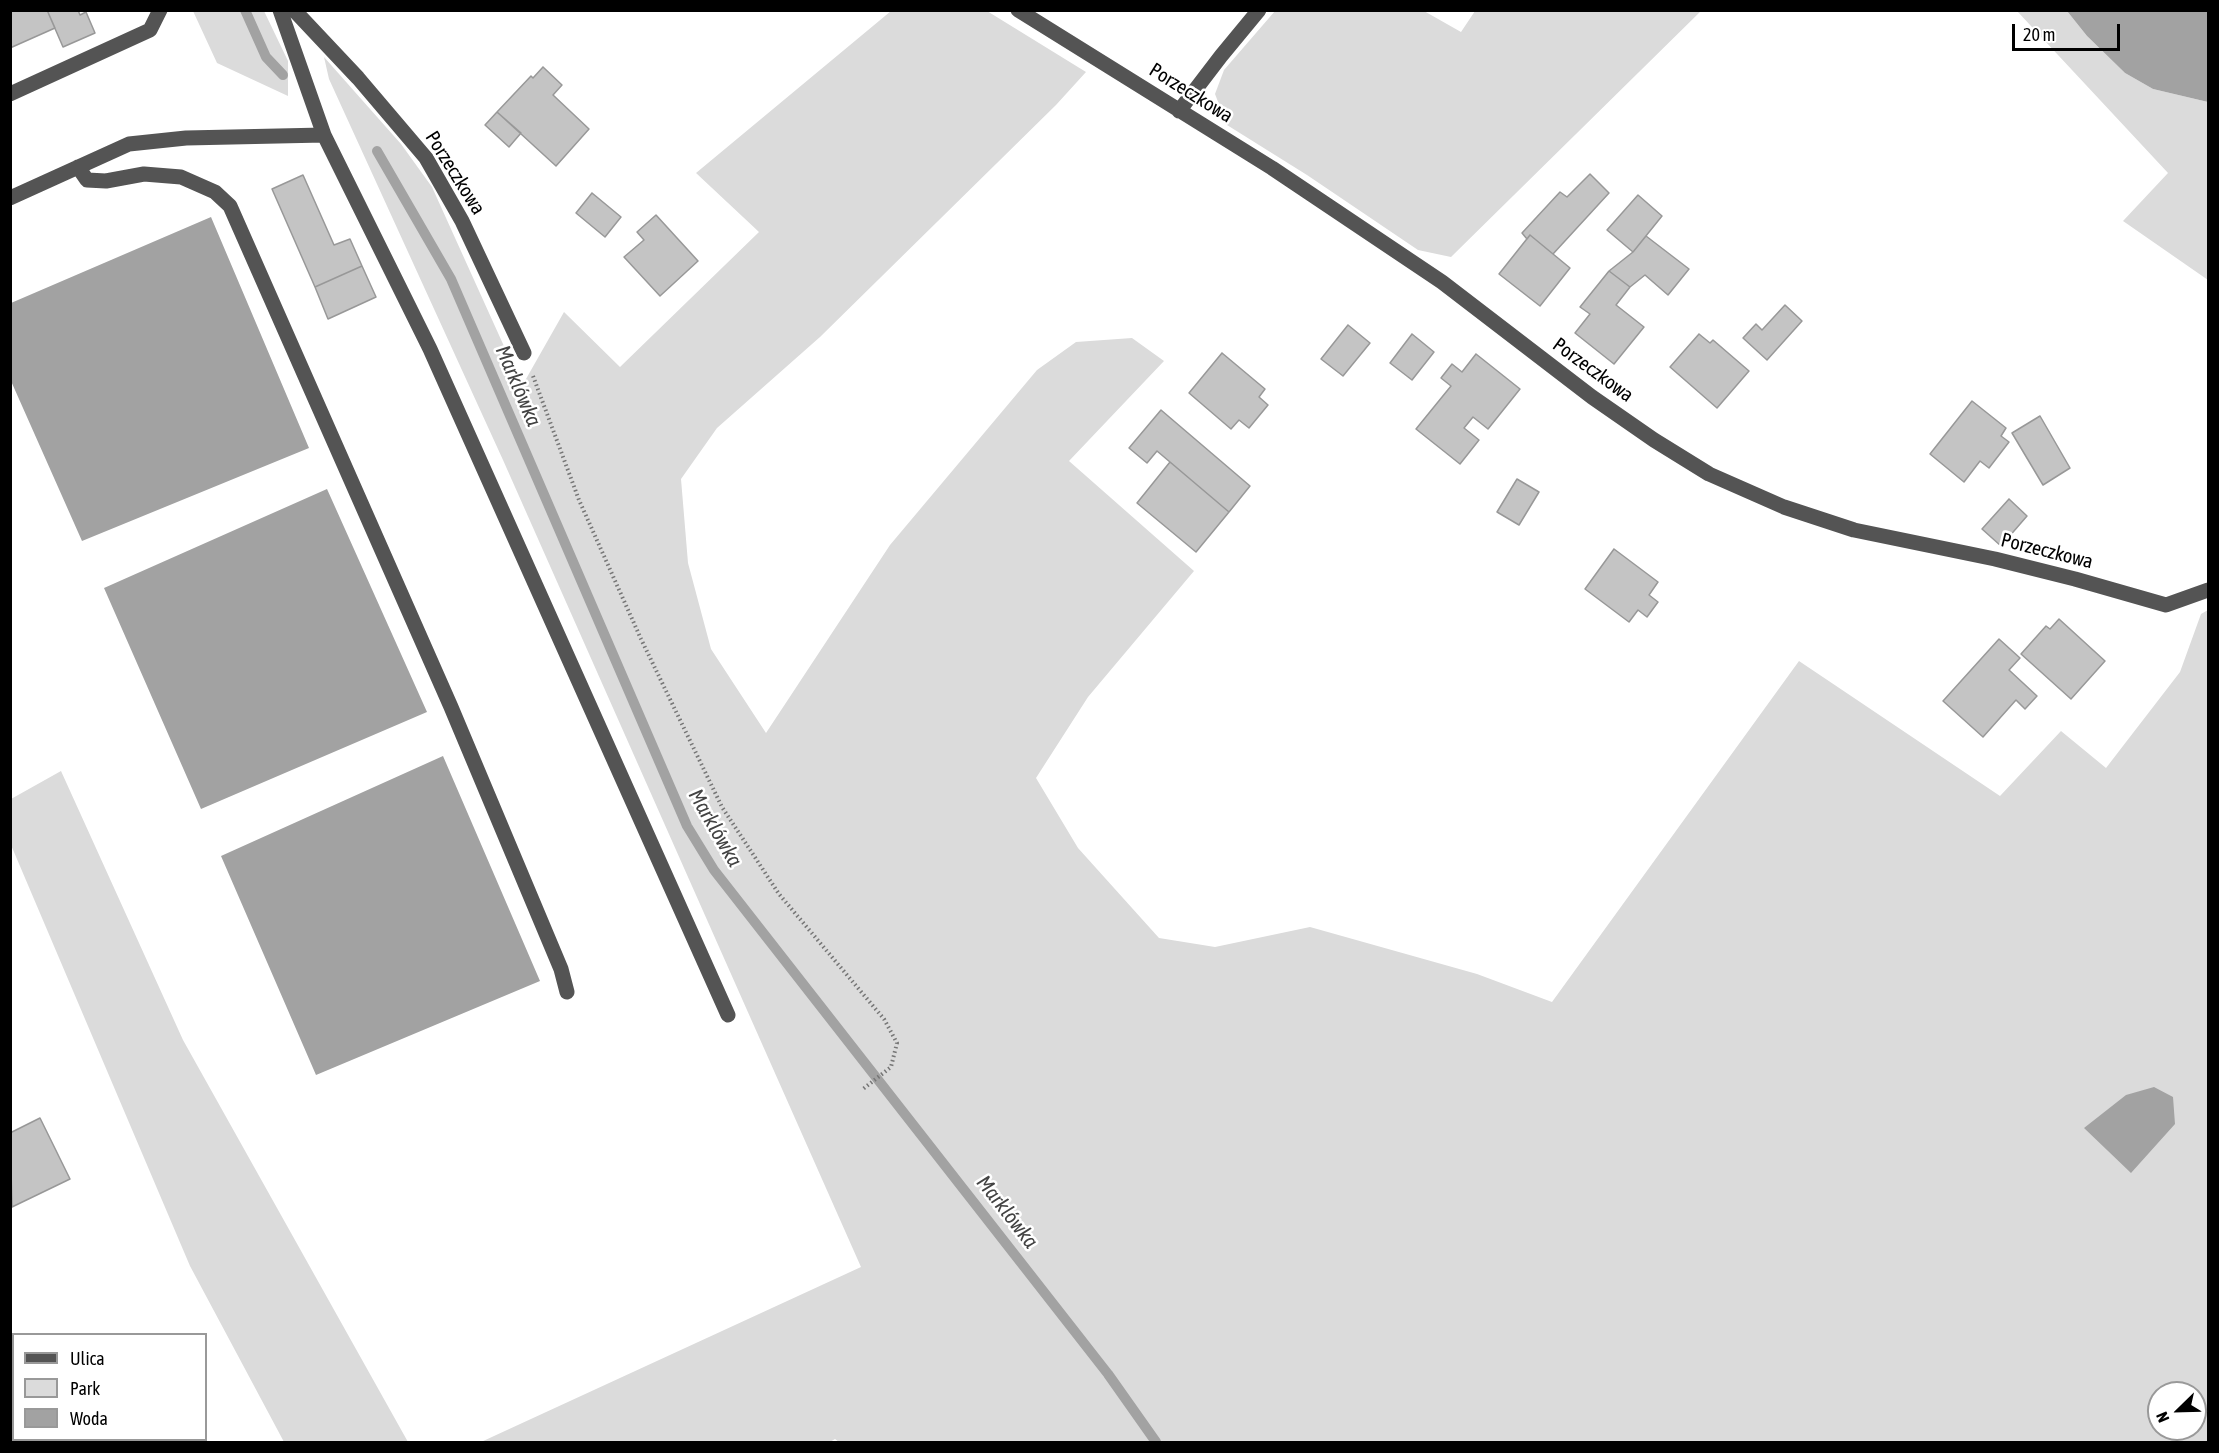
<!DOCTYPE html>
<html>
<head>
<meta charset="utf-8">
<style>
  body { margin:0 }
  #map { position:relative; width:2219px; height:1453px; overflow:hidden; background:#fff; font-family:"Asap Condensed",sans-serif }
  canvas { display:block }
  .frame { position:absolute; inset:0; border:12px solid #000; pointer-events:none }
  .legend { position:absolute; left:12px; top:1333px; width:195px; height:108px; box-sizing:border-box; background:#fff; border:2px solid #999; margin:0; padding:8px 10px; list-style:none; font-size:18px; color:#000 }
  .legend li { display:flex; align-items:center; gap:12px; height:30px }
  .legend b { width:30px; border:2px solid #999 }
  .north { position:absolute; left:2147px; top:1381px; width:60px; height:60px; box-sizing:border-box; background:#fff; border:2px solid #999; border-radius:50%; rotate:247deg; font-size:16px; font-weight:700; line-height:24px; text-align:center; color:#000 }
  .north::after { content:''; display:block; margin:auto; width:21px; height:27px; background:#000; clip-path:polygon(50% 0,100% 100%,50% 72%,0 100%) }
  .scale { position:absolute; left:2012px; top:24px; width:108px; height:27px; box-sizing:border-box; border:3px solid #000; border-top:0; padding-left:8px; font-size:18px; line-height:21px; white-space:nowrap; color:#000; -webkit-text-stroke:4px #fff; paint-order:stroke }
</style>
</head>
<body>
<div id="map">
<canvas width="2219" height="1453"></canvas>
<div class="frame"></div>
<ul class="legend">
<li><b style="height:8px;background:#545454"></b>Ulica</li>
<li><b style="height:16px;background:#dbdbdb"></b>Park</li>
<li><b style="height:16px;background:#a2a2a2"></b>Woda</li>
</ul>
<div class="north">N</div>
<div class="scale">20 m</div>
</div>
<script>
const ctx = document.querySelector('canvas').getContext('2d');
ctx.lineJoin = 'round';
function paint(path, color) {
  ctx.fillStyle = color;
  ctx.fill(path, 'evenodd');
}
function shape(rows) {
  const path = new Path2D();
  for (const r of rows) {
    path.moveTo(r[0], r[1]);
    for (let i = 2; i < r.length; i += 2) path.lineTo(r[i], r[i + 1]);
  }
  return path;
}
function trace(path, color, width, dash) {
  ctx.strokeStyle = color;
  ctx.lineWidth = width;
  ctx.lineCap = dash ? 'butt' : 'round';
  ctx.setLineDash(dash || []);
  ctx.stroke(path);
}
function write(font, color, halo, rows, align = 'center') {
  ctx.font = font + ' "Asap Condensed",sans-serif';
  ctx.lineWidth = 5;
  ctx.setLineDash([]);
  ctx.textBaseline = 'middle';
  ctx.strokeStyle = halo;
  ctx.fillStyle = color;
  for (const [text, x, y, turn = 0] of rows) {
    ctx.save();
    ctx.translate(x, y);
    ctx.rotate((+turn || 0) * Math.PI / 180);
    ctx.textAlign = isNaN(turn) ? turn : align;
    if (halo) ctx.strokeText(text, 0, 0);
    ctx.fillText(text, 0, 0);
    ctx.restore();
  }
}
paint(shape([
  [193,11,264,11,288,61,288,96,217,63],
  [891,11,987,11,1086,72,1056,105,820,337,717,428,681,479,688,563,711,649,766,733,890,545,1037,370,1076,342,1132,338,1164,361,1069,461,1194,571,1088,697,1036,778,1078,848,1159,938,1215,947,1310,927,1477,974,1552,1002,1799,661,2000,796,2061,731,2106,768,2180,672,2201,614,2208,610,2208,1442,839,1442,835,1439,830,1442,481,1442,861,1267,503,460,329,79,324,57,401,144,432,187,522,386,564,312,620,367,759,232,696,173],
  [2159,1393,2195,1393,2195,1429,2159,1429],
  [1275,11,1424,11,1461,32,1475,11,1701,11,1451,257,1418,250,1307,175,1227,125,1215,94,1224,70],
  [2017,11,2067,11,2087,36,2125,73,2153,89,2208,102,2208,280,2123,221,2168,173],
  [61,771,183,1040,408,1442,284,1442,190,1266,11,845,11,799]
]), '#dbdbdb');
paint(shape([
  [2067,11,2208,11,2208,102,2153,89,2125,73,2087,36],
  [211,217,309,448,82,541,11,381,11,303],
  [327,489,427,712,201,809,104,588],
  [443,756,540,981,316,1075,221,856],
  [2154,1087,2173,1097,2175,1124,2131,1173,2084,1128,2126,1095]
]), '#a2a2a2');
trace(shape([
  [245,10,266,57,283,75],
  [377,151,451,279,687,826,714,870,1108,1374,1156,1442]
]), '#a2a2a2', 10);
const building = shape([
  [10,10,47,10,55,28,10,48,10,10],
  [47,10,78,10,80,15,86,12,95,33,63,47,47,10],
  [543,67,562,85,553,95,589,129,556,166,497,112,531,76,533,78,543,67],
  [497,112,521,133,509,147,485,125,497,112],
  [1590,174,1609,193,1553,254,1530,235,1527,239,1522,233,1560,192,1567,197,1590,174],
  [303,175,334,245,350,239,362,266,315,287,272,189,303,175],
  [592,193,621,217,605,237,576,213,592,193],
  [1638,195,1662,216,1633,252,1607,230,1638,195],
  [656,215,698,261,660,296,624,257,644,240,637,232,656,215],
  [1530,235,1570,268,1540,306,1499,274,1530,235],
  [1646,236,1689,269,1668,295,1645,275,1630,287,1609,271,1633,252,1646,236],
  [362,266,376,297,328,319,315,287,362,266],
  [1609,271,1630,287,1616,305,1644,327,1614,364,1575,333,1590,314,1580,307,1609,271],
  [1785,305,1802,321,1767,360,1743,338,1756,324,1762,330,1785,305],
  [1348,325,1370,343,1343,376,1321,359,1348,325],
  [1412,334,1434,352,1412,380,1390,363,1412,334],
  [1699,334,1710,343,1713,340,1749,371,1717,408,1670,367,1699,334],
  [1222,353,1265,389,1259,397,1268,405,1249,428,1239,420,1231,429,1189,393,1222,353],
  [1476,354,1520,389,1488,429,1473,417,1464,428,1479,440,1460,464,1416,429,1451,386,1441,378,1452,364,1462,372,1476,354],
  [1972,401,2006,428,2001,436,2009,442,1989,468,1980,461,1964,482,1930,454,1972,401],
  [1161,410,1250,486,1229,512,1157,451,1147,463,1129,448,1161,410],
  [2040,416,2070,468,2043,485,2012,433,2040,416],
  [1170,462,1229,512,1196,552,1137,503,1170,462],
  [1517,479,1539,492,1519,525,1497,512,1517,479],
  [2009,499,2027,516,2001,546,1982,529,2009,499],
  [1614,549,1658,582,1649,595,1658,602,1647,617,1638,610,1629,622,1585,589,1614,549],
  [2059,619,2105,661,2071,699,2021,654,2046,626,2050,629,2059,619],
  [1999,639,2020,658,2009,670,2037,696,2025,709,2016,700,1983,737,1943,701,1999,639],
  [40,1118,70,1179,12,1207,10,1133,40,1118],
  [75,1440,108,1440,110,1442,70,1442,75,1440],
  [108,1440,153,1440,147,1442,110,1442,108,1440]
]);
paint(building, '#c4c4c4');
trace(building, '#989898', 1.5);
trace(shape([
  [533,376,579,500,641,639,722,807,779,894,884,1019,897,1043,891,1067,863,1089]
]), '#767676', 4, [1.5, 3]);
trace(shape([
  [280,10,324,135,430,349,728,1015],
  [294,10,358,78,426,158,462,221,524,353],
  [1018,10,1272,168,1442,282,1592,397,1654,440,1709,474,1784,507,1854,530,1995,559,2075,579,2166,605,2208,590],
  [10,94,150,30,160,10],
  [1179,111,1221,56,1259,10],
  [78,167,87,180,106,181,144,174,181,177,215,192,230,206,451,707,561,969,567,992],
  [10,198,129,144,186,138,324,135]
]), '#545454', 15);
write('20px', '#000', '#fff', [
  ["Porzeczkowa",1191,93,32],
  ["Porzeczkowa",455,173,58],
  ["Porzeczkowa",1593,370,36],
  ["Porzeczkowa",2047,551,14]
]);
write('italic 21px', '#434343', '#fff', [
  ["Marklówka",518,386,67],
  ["Marklówka",715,828,60],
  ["Marklówka",1007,1212,52]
]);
</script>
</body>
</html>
